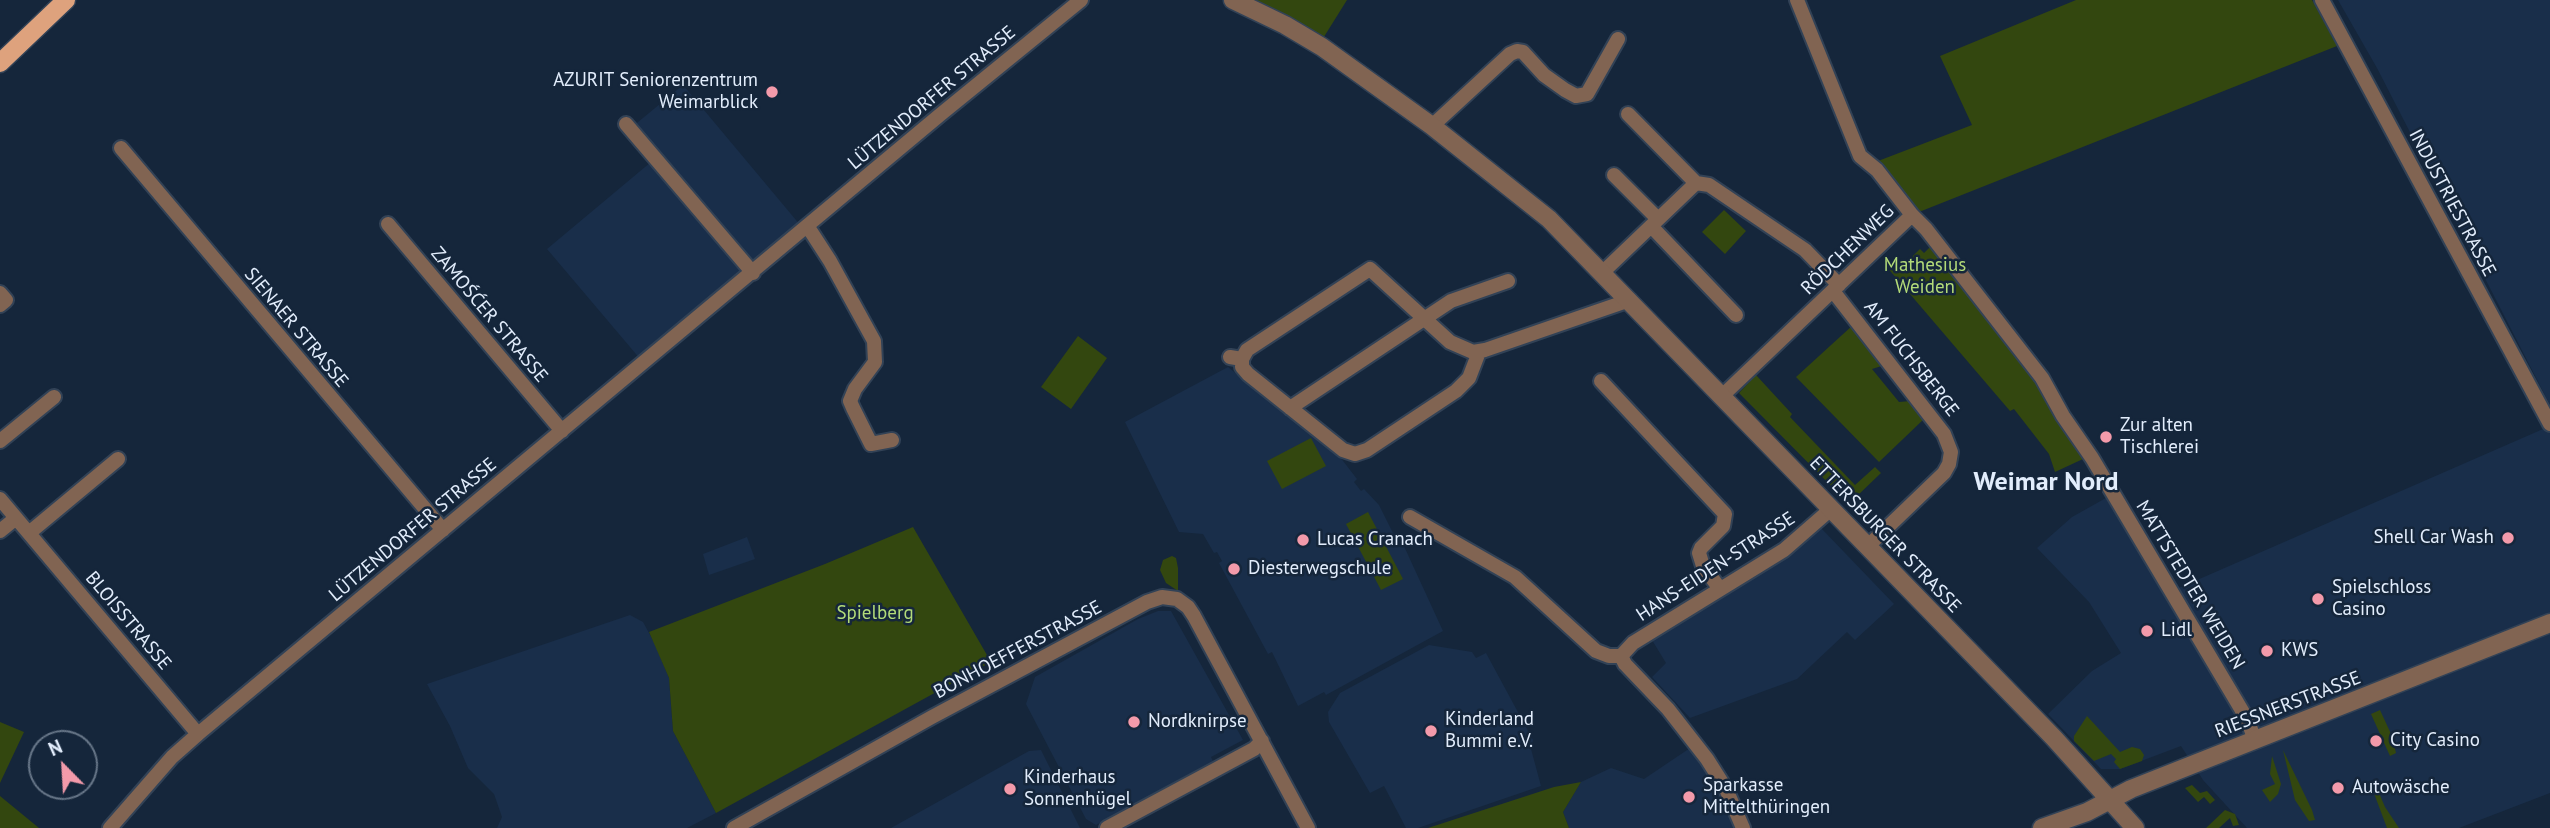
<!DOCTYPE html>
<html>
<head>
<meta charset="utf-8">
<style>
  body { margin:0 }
  #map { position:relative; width:2550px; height:828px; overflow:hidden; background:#15263b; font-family:"PT Sans",sans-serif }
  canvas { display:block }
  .north { position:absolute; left:28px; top:730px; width:70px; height:70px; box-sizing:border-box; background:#15263b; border:2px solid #677688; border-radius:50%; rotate:336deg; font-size:19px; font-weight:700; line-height:28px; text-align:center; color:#e2edfc }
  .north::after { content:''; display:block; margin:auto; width:24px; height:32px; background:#f39aaa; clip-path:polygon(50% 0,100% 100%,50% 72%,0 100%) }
</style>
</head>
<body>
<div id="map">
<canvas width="2550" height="828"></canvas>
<div class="north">N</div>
</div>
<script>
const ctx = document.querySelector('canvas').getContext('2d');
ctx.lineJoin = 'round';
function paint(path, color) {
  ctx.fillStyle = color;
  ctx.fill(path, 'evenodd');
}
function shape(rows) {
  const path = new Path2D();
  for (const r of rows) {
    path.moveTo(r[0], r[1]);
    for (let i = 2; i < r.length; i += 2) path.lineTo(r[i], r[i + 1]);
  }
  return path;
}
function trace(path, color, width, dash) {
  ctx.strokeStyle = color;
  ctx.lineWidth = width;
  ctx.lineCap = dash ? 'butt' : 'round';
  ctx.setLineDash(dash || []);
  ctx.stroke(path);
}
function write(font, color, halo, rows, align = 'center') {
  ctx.font = font + ' "PT Sans",sans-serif';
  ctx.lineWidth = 5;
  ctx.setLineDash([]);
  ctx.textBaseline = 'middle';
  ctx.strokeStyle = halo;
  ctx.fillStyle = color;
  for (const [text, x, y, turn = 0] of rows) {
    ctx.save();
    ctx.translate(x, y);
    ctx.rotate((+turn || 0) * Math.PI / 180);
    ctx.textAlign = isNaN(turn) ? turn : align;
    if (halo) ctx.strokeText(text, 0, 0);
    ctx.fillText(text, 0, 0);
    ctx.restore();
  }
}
paint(shape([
  [2338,0,2550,0,2550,405,2377,68],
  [683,85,801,226,641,360,547,249,657,157,632,127],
  [1228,367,1340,457,1357,479,1354,482,1361,491,1364,489,1379,505,1394,535,1403,544,1443,631,1326,695,1324,692,1298,706,1272,652,1268,654,1219,563,1222,561,1217,552,1214,553,1203,534,1179,532,1125,422],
  [2550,426,2550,793,2459,828,2247,828,2203,780,2181,746,2120,769,2101,769,2048,714,2092,671,2121,653,2089,602,2037,548,2072,517,2106,498,2165,594],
  [1821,528,1894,604,1855,640,1847,632,1797,679,1690,718,1652,677,1666,663,1652,640,1726,592,1779,561],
  [747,537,755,559,709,575,703,554],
  [1158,611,1171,611,1243,740,1211,757,1213,761,1096,825,1086,819,1026,704,1035,677,1138,619],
  [630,615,643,622,655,644,669,678,673,731,716,813,687,828,497,828,502,817,494,794,468,768,450,726,427,684],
  [1429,645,1472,652,1476,658,1486,653,1533,740,1531,749,1541,786,1418,828,1406,828,1384,786,1370,793,1329,722,1328,712,1340,693],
  [1702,740,1732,787,1749,828,1569,828,1563,812,1581,782,1611,768,1644,779],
  [1041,750,1080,828,891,828,1029,751]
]), '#192e4a');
paint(shape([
  [1252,0,1347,0,1322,40],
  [2076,0,2312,0,2337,46,1919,212,1878,161,1972,125,1940,56],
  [1724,210,1746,231,1725,254,1702,232],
  [1931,246,2034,377,2083,459,2055,472,2049,454,2014,409,2010,411,1886,266,1887,265,1895,273,1920,249,1924,253],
  [1853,325,1885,365,1872,369,1899,402,1911,401,1925,418,1879,462,1796,377],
  [1078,336,1107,358,1071,409,1041,387],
  [1756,375,1792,414,1790,417,1855,485,1875,467,1881,473,1856,497,1851,493,1844,499,1739,393],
  [1311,438,1326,466,1282,489,1267,461],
  [1368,512,1403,579,1381,590,1346,524],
  [913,527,991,662,716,813,673,731,669,678,649,632,825,564],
  [1172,556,1176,558,1178,568,1178,591,1166,583,1160,570,1163,560],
  [2380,710,2392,736,2396,753,2390,756,2371,714],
  [2087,716,2120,752,2132,747,2140,749,2144,755,2142,761,2120,769,2114,762,2116,759,2111,754,2094,761,2074,741,2074,736],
  [0,722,24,732,0,783],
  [2283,750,2312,810,2315,820,2309,821,2295,800],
  [2272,756,2281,784,2278,794,2270,802,2262,790,2275,784,2270,774],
  [1581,782,1563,812,1569,828,1428,828,1554,787],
  [2192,785,2200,793,2207,791,2215,800,2210,804,2204,797,2198,802,2185,788],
  [2376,786,2385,807,2399,828,2387,828,2372,788],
  [0,796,39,828,0,828],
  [2225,810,2235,814,2239,825,2233,826,2230,818,2219,828,2206,828]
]), '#33470f');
const minor = shape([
  [1797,0,1860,156,1877,170,1912,215,1926,229,2042,378,2063,416,2092,458,2247,719,2255,740],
  [2322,0,2550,424],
  [1628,114,1696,183,1709,185,1805,250,1839,285],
  [626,124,753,273],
  [1432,126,1510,54,1517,51,1523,52,1544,75,1565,90,1576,96,1587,94,1618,39],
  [121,148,443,530],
  [1614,175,1658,219],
  [388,224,562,431],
  [1651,226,1736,315],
  [808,227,830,261,874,341,875,362,855,389,850,401,853,408,871,444,892,440],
  [1603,272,1696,183],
  [1833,291,1944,434,1951,452,1949,464,1944,473,1867,547],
  [0,293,6,300,0,305],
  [1230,357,1242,359,1247,350,1370,269,1450,342,1473,352,1485,350,1630,300],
  [1242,359,1242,367,1248,374,1343,450,1355,454,1367,450,1456,391,1469,378,1479,352],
  [1601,381,1725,514,1723,526,1701,548,1699,553,1703,566,1720,589],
  [1722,396,1912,215],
  [1290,408,1451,301,1508,281],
  [0,441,54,397],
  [0,499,198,734],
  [1410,517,1515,577,1596,651,1609,656,1621,656],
  [0,531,16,518],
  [29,533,118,459],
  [1621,656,1633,643,1784,550,1831,509],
  [1621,656,1625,664,1668,709,1707,759,1726,789,1743,828],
  [110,828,172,757,198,734,941,114,1081,0],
  [734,828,932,717,1147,602,1162,597,1177,599,1188,607,1194,616,1308,828],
  [1107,828,1254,749,1262,741]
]);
const tertiary = shape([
  [1233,0,1285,25,1322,47,1432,126,1549,219,2054,738,2135,828],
  [2042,828,2087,812,2131,789,2550,623]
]);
const primary = shape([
  [0,63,66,0]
]);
trace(minor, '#324256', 18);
trace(tertiary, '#324256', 21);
trace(primary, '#324256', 21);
trace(minor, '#816452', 14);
trace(tertiary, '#816452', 18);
trace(primary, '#dea27d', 18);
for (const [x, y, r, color] of [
  [772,92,7,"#f39aaa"],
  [2106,437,7,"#f39aaa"],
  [2508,538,7,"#f39aaa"],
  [1303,540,7,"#f39aaa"],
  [1234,569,7,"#f39aaa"],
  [2318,599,7,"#f39aaa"],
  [2147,631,7,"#f39aaa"],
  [2267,651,7,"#f39aaa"],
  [1134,722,7,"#f39aaa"],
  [1431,731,7,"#f39aaa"],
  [2376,741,7,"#f39aaa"],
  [2338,788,7,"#f39aaa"],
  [1010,789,7,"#f39aaa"],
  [1689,797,7,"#f39aaa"]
]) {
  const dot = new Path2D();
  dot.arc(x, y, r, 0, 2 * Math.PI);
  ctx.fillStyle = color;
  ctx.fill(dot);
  trace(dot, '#15263b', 2.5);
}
write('19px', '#e2edfc', '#15263b', [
  ["AZURIT Seniorenzentrum",758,81,"right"],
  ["Weimarblick",758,103,"right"],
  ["Zur alten",2120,426],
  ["Tischlerei",2120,448],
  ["Shell Car Wash",2494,538,"right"],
  ["Lucas Cranach",1317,540],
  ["Diesterwegschule",1248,569],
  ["Spielschloss",2332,588],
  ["Casino",2332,610],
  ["Lidl",2161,631],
  ["KWS",2281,651],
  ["Kinderland",1445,720],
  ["Bummi e.V.",1445,742],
  ["Nordknirpse",1148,722],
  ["City Casino",2390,741],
  ["Kinderhaus",1024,778],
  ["Sonnenhügel",1024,800],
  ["Sparkasse",1703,786],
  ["Mittelthüringen",1703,808],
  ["Autowäsche",2352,788]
], 'left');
write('19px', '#e2edfc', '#15263b', [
  ["LÜTZENDORFER STRASSE",932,98,-40],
  ["INDUSTRIESTRASSE",2452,203,62],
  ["RÖDCHENWEG",1848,250,-44],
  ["ZAMOŚĆER STRASSE",489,315,50],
  ["SIENAER STRASSE",296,328,50],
  ["AM FUCHSBERGE",1911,359,52],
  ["LÜTZENDORFER STRASSE",413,530,-40],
  ["ETTERSBURGER STRASSE",1885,535,46],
  ["HANS-EIDEN-STRASSE",1716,567,-33],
  ["MATTSTEDTER WEIDEN",2190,585,59],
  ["BLOISSTRASSE",128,621,50],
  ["BONHOEFFERSTRASSE",1018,650,-28],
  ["RIESSNERSTRASSE",2288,705,-21]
]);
write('19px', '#b3db79', '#15263b', [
  ["Mathesius",1925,266],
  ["Weiden",1925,288],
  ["Spielberg",875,614]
]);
write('bold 26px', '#e2edfc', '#15263b', [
  ["Weimar Nord",2046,483]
]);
</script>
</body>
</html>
